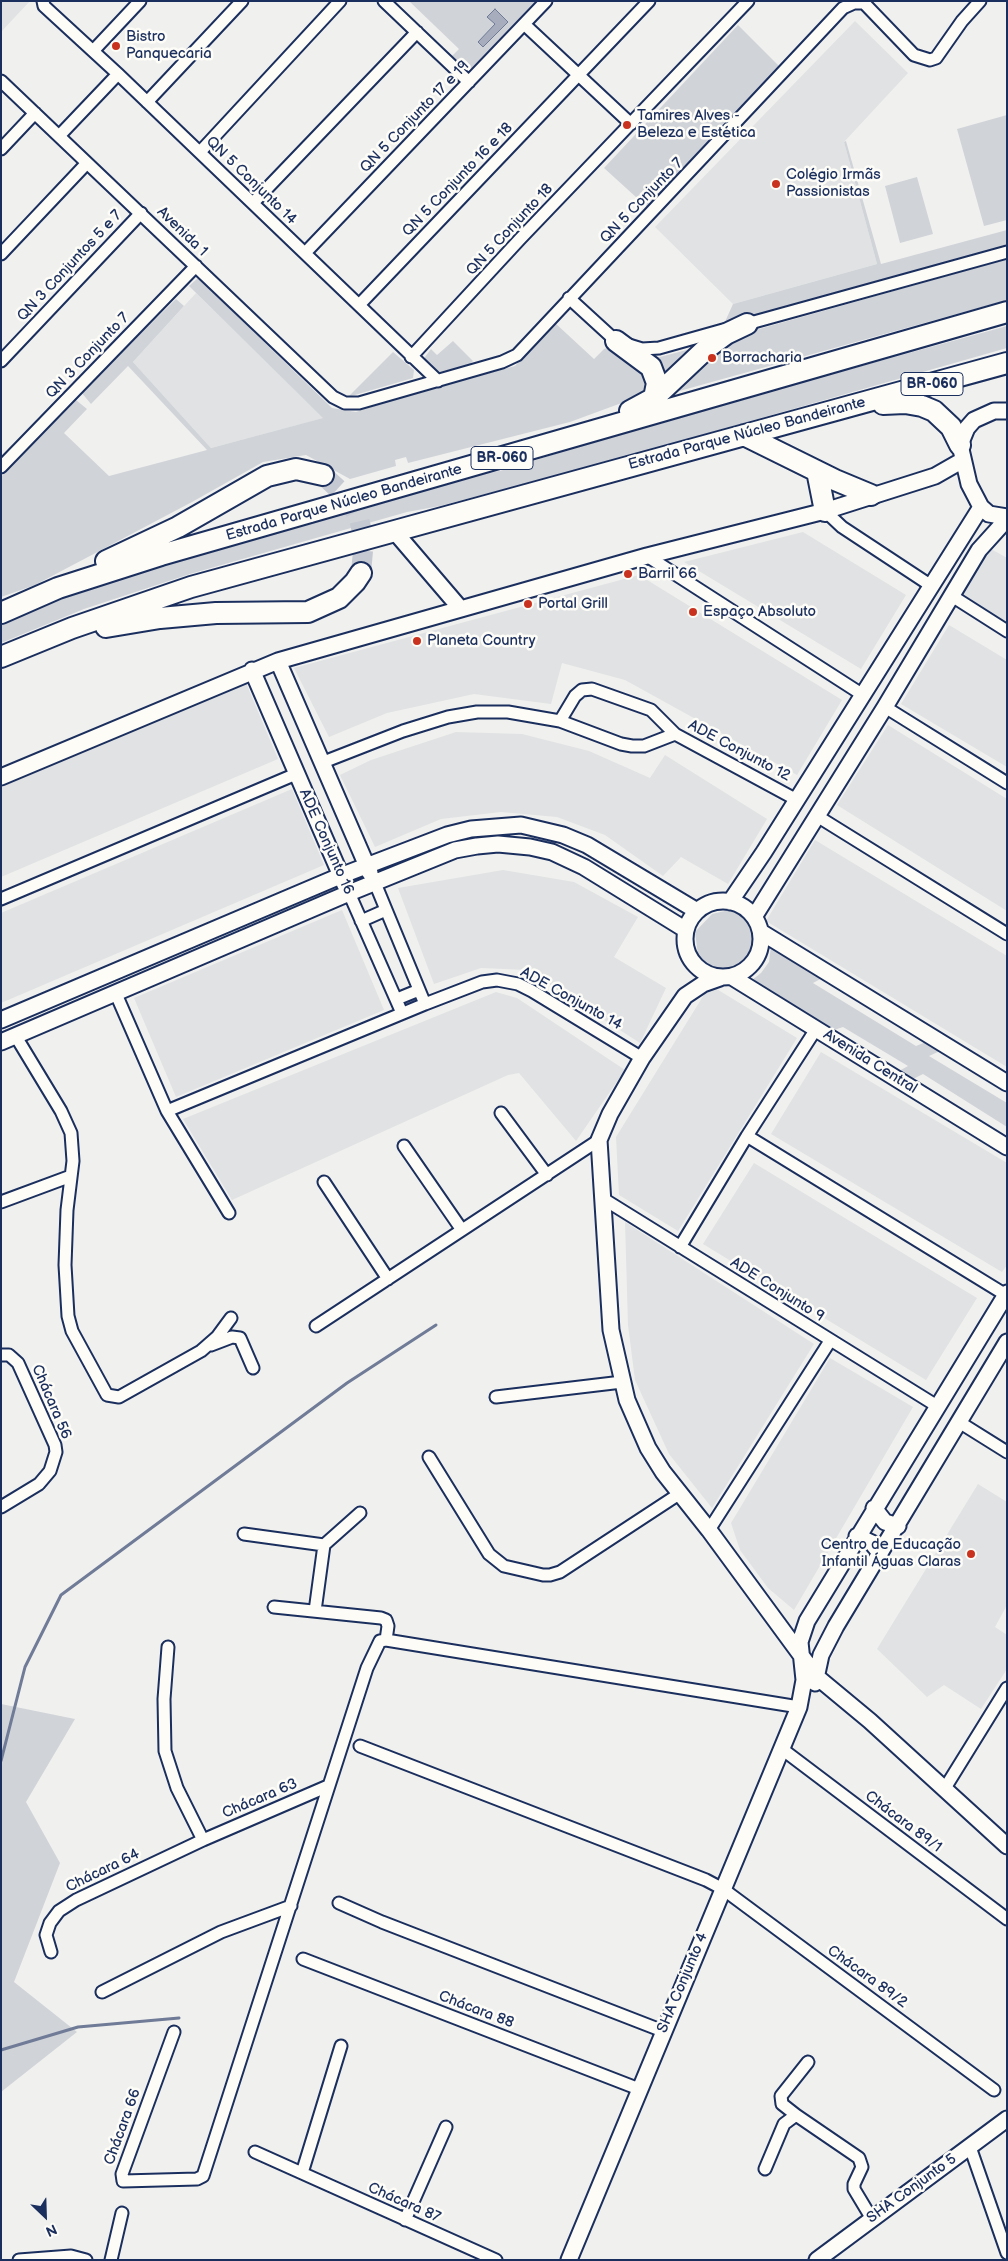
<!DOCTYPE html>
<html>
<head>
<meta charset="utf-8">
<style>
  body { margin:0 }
  #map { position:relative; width:1008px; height:2261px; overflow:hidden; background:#f0f0ee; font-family:"Balsamiq Sans",sans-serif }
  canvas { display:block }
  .frame { position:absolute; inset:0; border:2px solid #1b2f5e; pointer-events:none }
  .north { position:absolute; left:20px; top:2191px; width:50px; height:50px; -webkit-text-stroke:4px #fdfcf7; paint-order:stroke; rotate:156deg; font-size:14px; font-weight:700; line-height:20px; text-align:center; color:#1b2f5e }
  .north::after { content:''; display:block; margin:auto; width:18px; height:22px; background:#1b2f5e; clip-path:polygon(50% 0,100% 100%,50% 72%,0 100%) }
</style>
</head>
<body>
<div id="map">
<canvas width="1008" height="2261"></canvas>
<div class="frame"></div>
<div class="north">N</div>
</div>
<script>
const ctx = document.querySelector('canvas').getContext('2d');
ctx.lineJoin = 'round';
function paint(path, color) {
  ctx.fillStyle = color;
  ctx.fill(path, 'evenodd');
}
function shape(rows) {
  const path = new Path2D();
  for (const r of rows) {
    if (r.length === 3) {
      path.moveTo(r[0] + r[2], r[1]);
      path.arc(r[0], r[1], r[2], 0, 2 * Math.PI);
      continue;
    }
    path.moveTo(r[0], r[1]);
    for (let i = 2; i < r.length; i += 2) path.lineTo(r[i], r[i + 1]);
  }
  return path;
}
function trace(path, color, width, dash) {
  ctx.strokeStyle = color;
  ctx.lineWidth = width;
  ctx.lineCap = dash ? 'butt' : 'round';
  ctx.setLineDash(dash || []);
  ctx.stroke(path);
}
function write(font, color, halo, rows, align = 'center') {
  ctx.font = font + ' "Balsamiq Sans",sans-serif';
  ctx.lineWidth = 5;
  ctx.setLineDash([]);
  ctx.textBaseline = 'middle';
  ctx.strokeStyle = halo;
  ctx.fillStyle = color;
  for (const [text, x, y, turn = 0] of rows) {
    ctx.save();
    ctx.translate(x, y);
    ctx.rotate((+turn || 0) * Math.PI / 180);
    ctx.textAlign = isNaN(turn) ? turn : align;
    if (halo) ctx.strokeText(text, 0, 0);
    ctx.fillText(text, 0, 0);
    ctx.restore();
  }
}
paint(shape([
  [1,1,30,1,1,32],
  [855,21,908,73,844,142,877,264,733,304,655,227],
  [196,293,324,418,211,448,133,362],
  [803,532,906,595,861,669,684,562],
  [977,541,1007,558,1007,629,946,594],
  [639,575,842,700,797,775,625,680,562,663,551,704,474,694,387,713,329,737,294,668],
  [949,625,1007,660,1007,767,901,704],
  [246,683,278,759,1,877,1,787],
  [888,725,1007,799,1007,911,837,805],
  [456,732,522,734,589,751,650,778,665,755,767,819,728,884,681,857,663,876,605,835,557,817,501,812,441,819,375,847,340,775,371,760],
  [292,789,324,865,1,1003,1,913],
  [815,840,1007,956,1007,1067,766,921],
  [503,870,574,882,638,917,614,957,666,988,640,1043,527,970,481,968,434,984,398,888],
  [342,910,384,1010,176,1097,134,998],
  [710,985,797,1038,678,1231,619,1195,616,1137],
  [496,992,517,998,625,1070,576,1141,519,1073,508,1075,232,1200,183,1119],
  [821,1052,1007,1163,1007,1265,1002,1272,771,1134],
  [754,1163,977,1298,926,1380,703,1244],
  [625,1222,814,1344,712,1508,669,1454,635,1380,628,1325],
  [830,1358,913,1407,794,1610,768,1588,740,1550,731,1523],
  [978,1484,1007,1502,1007,1605,995,1627,1007,1635,1007,1669,981,1709,944,1685,927,1697,877,1649]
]), '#e0e2e3');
paint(shape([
  [409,1,539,1,475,67,468,70,451,57,459,49],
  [738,25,780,67,648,208,604,168],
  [1007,115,1007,220,984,226,957,129],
  [846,141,881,264,1007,230,1007,245,724,324,733,304,877,264,844,142],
  [917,177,933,234,900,243,885,186],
  [1007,259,1007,300,665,395,721,345,745,333],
  [198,278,332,408,356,412,405,396,515,366,554,322,594,359,604,349,610,347,649,376,646,394,570,422,408,463,406,457,395,460,396,466,350,479,306,455,263,462,192,502,35,585,1,597,1,477,76,400,87,409,64,433,109,476,207,450,128,366,91,404,81,392,176,299,184,306,133,362,211,448,323,418,189,286],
  [1007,326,1007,348,614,460,440,506,407,512,190,574,84,609,1,643,1,622,62,597,138,570,448,482,508,469,636,428],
  [453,341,473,361,469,365,439,372,425,361,425,357,431,349,437,355],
  [698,347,663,378,656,358],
  [393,352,414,370,413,378,348,397],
  [729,910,743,915,756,930,755,948,743,967,731,972,715,971,698,955,695,932,712,914],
  [771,946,824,977,813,983,916,1046,926,1042,940,1051,929,1056,1007,1103,1007,1127,923,1074,913,1079,899,1071,908,1066,843,1027,834,1030,752,980,761,973,769,962],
  [1,1704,75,1719,26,1802,60,1863,14,1982,77,2032,1,2092]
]), '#d0d3d8');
const water = shape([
  [495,9,508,22,483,47,478,42,495,24,487,17,495,9]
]);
paint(water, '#a7adbd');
trace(water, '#6f7b97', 1);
trace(shape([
  [1,1761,25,1667,61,1595,347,1383,436,1325],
  [1,2050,78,2027,179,2018]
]), '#6f7b97', 3);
trace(shape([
  [323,475,348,498,359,519,364,540,361,573]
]), '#c5c9d1', 20, [20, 10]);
const minor = shape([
  [43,1,44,6,118,74,438,381],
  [384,1,469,82],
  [524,24,631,124],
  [93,51,140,1],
  [1,81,333,397,345,403,359,403,502,362,517,355,843,8,854,3,864,3,914,55,930,60,936,58,962,21,980,1],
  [147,102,242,1],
  [59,136,118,74],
  [1,149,35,113],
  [200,152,340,1],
  [253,203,417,32],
  [305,253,546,1],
  [1,254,87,163],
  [569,298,616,341,642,349,659,348,723,330],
  [359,305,649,1],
  [743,325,1007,252],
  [411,357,520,239,748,1],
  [1,361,141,213],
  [1,467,196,266],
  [825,511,842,527,930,585],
  [647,556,863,695],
  [952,596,1007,631],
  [885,707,1007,783],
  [560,721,575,696,582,690,592,689,651,710,675,734,797,800],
  [321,763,403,731,448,717,477,712,508,712,560,721,621,744,632,746,644,746,675,734],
  [817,816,1007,934],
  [375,883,425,1004],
  [349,893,402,1013],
  [1,899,296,774],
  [361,921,386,910],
  [116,994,167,1111,425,1004,482,982,497,980,518,984,532,991,642,1058],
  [397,999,419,990],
  [15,1035,61,1111,71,1133,73,1161,67,1210,65,1265,68,1316,72,1331,107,1395,119,1397,201,1351,217,1337,231,1318],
  [167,1111,229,1213],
  [501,1113,547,1175],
  [747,1136,1006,1295],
  [404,1146,462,1230],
  [324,1182,388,1279],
  [602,1198,937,1406],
  [1,1202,71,1176],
  [680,1247,747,1136,816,1029],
  [316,1326,599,1140],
  [211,1345,232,1337,240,1338,253,1368],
  [1,1355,9,1355,18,1363,55,1445,56,1452,50,1471,39,1484,1,1507],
  [496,1397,622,1382],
  [959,1422,1007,1452],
  [429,1457,489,1554,504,1566,543,1575,550,1575,560,1572,679,1494],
  [709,1530,830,1341],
  [244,1534,324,1545,315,1611],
  [324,1545,360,1513],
  [274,1607,381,1618,386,1620,388,1626,386,1640],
  [168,1647,164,1699,165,1751,177,1788,203,1840],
  [360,1746,706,1880,723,1889,994,2090],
  [782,1749,1007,1919],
  [945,1788,1007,1688],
  [339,1903,382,1922,663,2031],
  [51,1952,46,1935,50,1923,59,1911,76,1900,203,1840,328,1786],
  [303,1959,639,2089],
  [102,1992,221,1932,291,1906],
  [174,2032,122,2174,123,2181,197,2179,203,2176,367,1668,380,1641,386,1640,799,1707],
  [796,2115,782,2104,781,2096,808,2062],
  [970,2147,1007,2253],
  [255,2152,496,2260],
  [765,2169,784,2124,796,2115,859,2158,862,2167,854,2184,854,2189,872,2219],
  [302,2173,341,2046],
  [405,2220,446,2127],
  [19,2260,71,2256,86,2260],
  [111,2260,122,2213]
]);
const tertiary = shape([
  [1007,411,994,411,974,420,967,428,960,445,969,484,981,507,989,514,1007,517],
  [395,532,460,608],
  [278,661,370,873],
  [252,670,345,885],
  [1,777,278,661,647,556,825,511,935,476,963,460],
  [723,939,38],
  [730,902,764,852,981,507],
  [754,917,885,707,979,550,1007,519],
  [761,932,1007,1083],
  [732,977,1007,1147],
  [720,978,703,984,685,996,642,1058,610,1114,599,1140,611,1330,627,1400,648,1448,663,1472,709,1530,817,1677,870,1721,1007,1846],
  [1,1020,340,876,447,835,471,829,521,825,563,835,587,845,697,911],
  [1,1042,349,893,455,850,477,846,498,844,530,847,552,852,584,867,686,930],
  [874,1508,885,1522,898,1526],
  [857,1536,872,1543,880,1553],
  [815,1683,821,1655,836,1626,1007,1342],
  [569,2260,799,1707,804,1680,800,1642,807,1621,1007,1293],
  [817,2260,1007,2119]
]);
const trunk = shape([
  [616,341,651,367,657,383,654,398],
  [883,404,905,403,922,406,934,411,951,427,960,445],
  [630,411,654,398,707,348,726,334,747,324],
  [744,435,835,480,871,495],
  [817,471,825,511],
  [106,561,178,527,267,476,296,469,323,475],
  [1,613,58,588,161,555,1007,312],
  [106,627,160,618,216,613,308,612,339,598,355,582,361,573],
  [1,657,72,628,191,587,1007,363]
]);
trace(minor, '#1b2f5e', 15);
trace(tertiary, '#1b2f5e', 19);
trace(trunk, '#1b2f5e', 24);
trace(minor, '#fdfcf7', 11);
trace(tertiary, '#fdfcf7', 15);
trace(trunk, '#fdfcf7', 20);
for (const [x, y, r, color] of [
  [116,46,5,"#c8321e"],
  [627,125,5,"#c8321e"],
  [776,184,5,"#c8321e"],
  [712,358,5,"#c8321e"],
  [628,574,5,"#c8321e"],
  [528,604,5,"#c8321e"],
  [693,612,5,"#c8321e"],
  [417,641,5,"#c8321e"],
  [971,1554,5,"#c8321e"]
]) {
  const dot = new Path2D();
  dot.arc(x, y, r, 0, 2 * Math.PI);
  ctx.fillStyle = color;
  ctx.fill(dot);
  trace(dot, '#fdfcf7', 2);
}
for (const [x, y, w] of [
  [932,384,62],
  [502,458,62]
]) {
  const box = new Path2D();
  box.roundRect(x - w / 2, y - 11.5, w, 23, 4);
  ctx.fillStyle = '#fdfcf7';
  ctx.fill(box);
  trace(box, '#1b2f5e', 1);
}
write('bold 14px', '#1b2f5e', null, [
  ["BR-060",932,384],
  ["BR-060",502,458]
]);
write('15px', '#1b2f5e', '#fdfcf7', [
  ["Bistro",126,37],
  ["Panquecaria",126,54],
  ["Tamires Alves -",637,116],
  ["Beleza e Estética",637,133],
  ["Colégio Irmãs",786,175],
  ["Passionistas",786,192],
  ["Borracharia",722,358],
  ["Barril 66",638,574],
  ["Portal Grill",538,604],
  ["Espaço Absoluto",703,612],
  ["Planeta Country",427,641],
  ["Centro de Educação",961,1545,"right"],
  ["Infantil Águas Claras",961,1562,"right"]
], 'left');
write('15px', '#1b2f5e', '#fdfcf7', [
  ["QN 5 Conjunto 17 e 19",415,117,-46],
  ["QN 5 Conjunto 16 e 18",458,180,-46],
  ["QN 5 Conjunto 14",251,181,44],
  ["QN 5 Conjunto 7",642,201,-46],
  ["QN 5 Conjunto 18",510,230,-47],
  ["Avenida 1",182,232,44],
  ["QN 3 Conjuntos 5 e 7",70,266,-47],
  ["QN 3 Conjunto 7",88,356,-46],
  ["Estrada Parque Núcleo Bandeirante",747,434,-15],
  ["Estrada Parque Núcleo Bandeirante",344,503,-16],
  ["ADE Conjunto 12",739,751,28],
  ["ADE Conjunto 16",326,842,66],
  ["ADE Conjunto 14",571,999,29],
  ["Avenida Central",870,1062,32],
  ["ADE Conjunto 9",777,1290,32],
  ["Chácara 56",51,1402,67],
  ["Chácara 63",260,1799,-23],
  ["Chácara 89/1",903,1822,37],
  ["Chácara 64",103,1871,-26],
  ["Chácara 89/2",867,1977,36],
  ["SHA Conjunto 4",683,1983,-67],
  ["Chácara 88",476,2010,21],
  ["Chácara 66",123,2127,-70],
  ["SHA Conjunto 5",912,2189,-36],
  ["Chácara 87",404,2203,24]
]);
</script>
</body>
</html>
